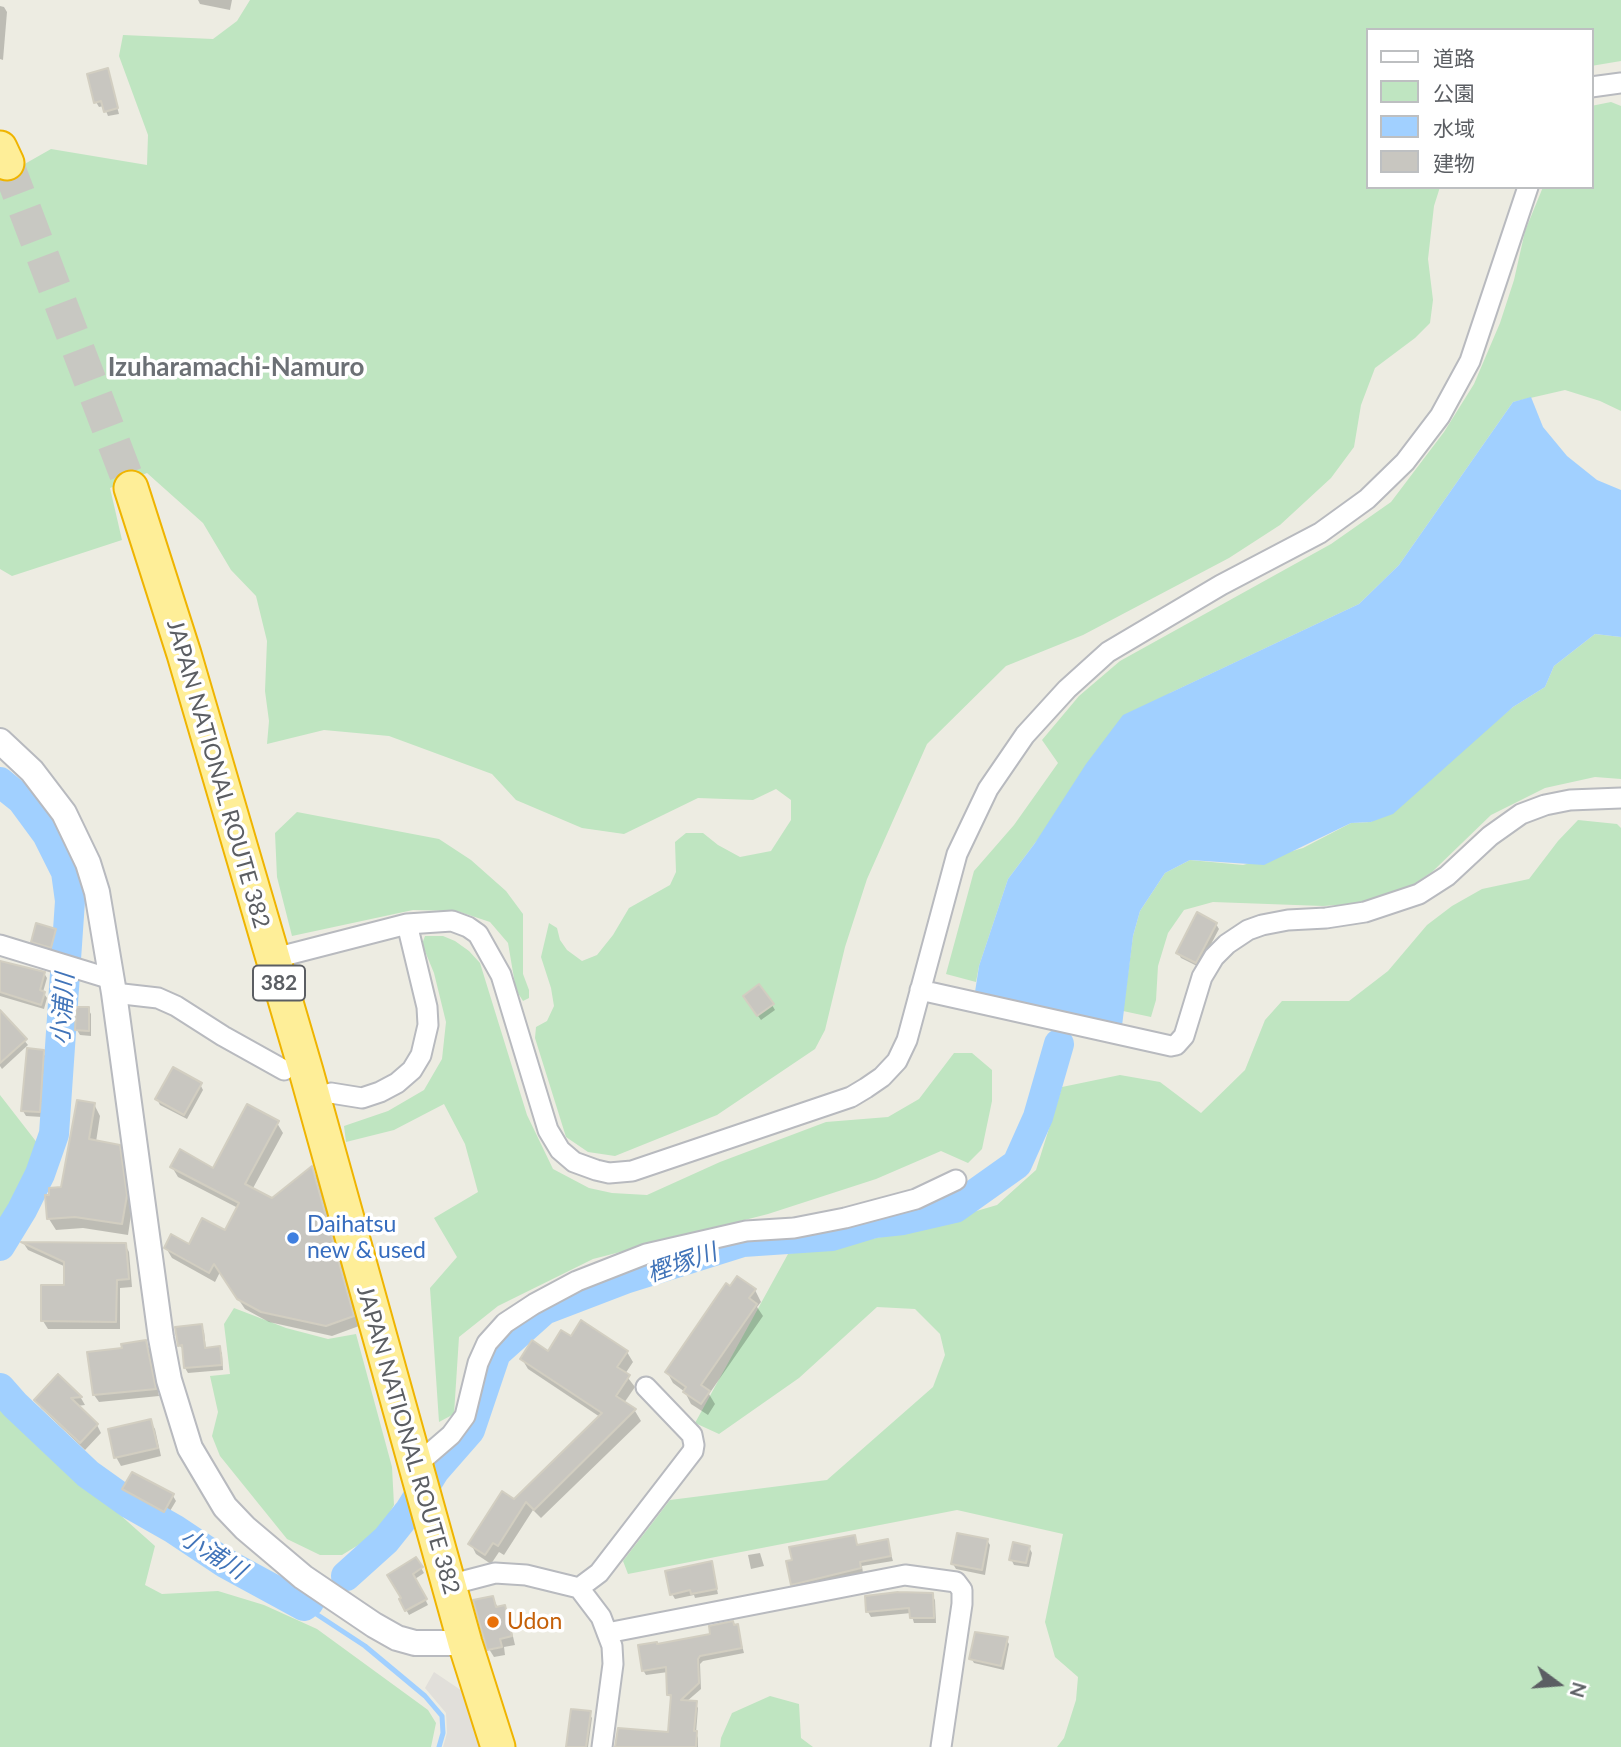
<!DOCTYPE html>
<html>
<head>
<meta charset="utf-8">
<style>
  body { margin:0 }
  #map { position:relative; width:1621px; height:1747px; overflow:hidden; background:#edece2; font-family:Lato,"Noto Sans JP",sans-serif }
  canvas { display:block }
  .legend { position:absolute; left:1366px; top:28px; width:228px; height:161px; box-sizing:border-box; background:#fff; border:2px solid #bdbfc1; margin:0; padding:9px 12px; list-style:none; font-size:21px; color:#5b5e63 }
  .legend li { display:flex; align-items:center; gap:14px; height:35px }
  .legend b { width:35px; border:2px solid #bdbfc1 }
  .north { position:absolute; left:1523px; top:1649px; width:70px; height:70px; -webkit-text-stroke:5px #fff; paint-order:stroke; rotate:106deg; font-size:19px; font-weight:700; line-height:28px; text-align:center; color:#5b5e63 }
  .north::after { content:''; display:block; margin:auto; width:24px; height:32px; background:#5b5e63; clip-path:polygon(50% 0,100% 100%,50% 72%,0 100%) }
</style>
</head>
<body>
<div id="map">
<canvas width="1621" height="1747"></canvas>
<ul class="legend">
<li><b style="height:9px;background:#fff"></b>道路</li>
<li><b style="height:19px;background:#bfe5c1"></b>公園</li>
<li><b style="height:19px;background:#a1d0ff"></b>水域</li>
<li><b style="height:19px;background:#c8c6c0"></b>建物</li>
</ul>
<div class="north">N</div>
</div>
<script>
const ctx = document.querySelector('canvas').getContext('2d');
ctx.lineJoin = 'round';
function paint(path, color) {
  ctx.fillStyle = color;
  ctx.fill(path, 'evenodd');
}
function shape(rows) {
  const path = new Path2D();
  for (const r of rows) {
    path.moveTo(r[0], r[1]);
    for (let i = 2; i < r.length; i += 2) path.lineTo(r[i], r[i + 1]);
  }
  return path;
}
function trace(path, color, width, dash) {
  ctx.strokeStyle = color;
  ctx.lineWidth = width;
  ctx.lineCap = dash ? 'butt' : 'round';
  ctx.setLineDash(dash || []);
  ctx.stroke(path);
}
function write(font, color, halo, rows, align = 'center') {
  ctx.font = font + ' Lato,"Noto Sans JP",sans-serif';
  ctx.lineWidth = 7;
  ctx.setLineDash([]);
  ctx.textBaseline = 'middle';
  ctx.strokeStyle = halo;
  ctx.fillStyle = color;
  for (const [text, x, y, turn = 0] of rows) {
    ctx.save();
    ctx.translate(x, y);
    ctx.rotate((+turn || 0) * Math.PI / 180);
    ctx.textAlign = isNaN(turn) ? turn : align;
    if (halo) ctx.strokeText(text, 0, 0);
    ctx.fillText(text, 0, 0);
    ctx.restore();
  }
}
paint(shape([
  [434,1672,477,1701,492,1747,443,1747,447,1733,446,1713,425,1688]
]), '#e1dfda');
paint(shape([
  [250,0,1621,0,1621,61,1591,66,1591,30,1367,30,1367,187,1440,187,1434,206,1428,259,1433,300,1430,323,1415,338,1375,368,1361,405,1354,447,1331,478,1280,525,1229,558,1083,635,1006,666,927,744,867,879,845,947,825,1030,815,1049,717,1115,615,1156,588,1152,566,1137,535,1038,536,1027,547,1021,554,1006,551,988,541,957,549,923,557,928,560,940,567,950,582,961,597,955,613,935,629,908,670,885,676,872,675,842,686,833,703,833,718,845,740,857,771,851,791,820,791,800,776,789,753,800,698,798,624,834,582,828,516,800,492,774,389,736,324,730,267,744,269,721,265,691,267,641,256,596,231,570,203,523,147,473,110,488,122,540,12,576,0,569,0,178,51,149,147,165,148,135,119,56,123,35,213,39,237,21],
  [1611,102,1621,106,1621,411,1600,401,1565,390,1513,402,1399,565,1359,604,1170,693,1035,843,1008,879,979,966,976,982,946,974,974,871,1014,825,1058,763,1042,740,1079,696,1120,661,1331,544,1391,502,1444,432,1474,384,1500,323,1514,280,1525,231,1543,187,1591,187,1591,106],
  [1595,634,1621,637,1621,779,1595,777,1545,788,1491,815,1432,872,1397,895,1353,904,1323,906,1213,902,1184,910,1168,933,1158,966,1156,1000,1151,1017,1123,1011,1133,936,1140,911,1165,873,1190,860,1243,865,1303,848,1351,823,1371,822,1513,707,1545,687,1554,666],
  [297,812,439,839,471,860,506,891,523,914,523,974,529,990,529,998,523,1001,516,990,508,943,490,922,457,911,413,910,292,936,277,877,275,833],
  [1578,820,1617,824,1621,828,1621,1747,1057,1747,1064,1738,1076,1700,1078,1677,1055,1657,1045,1622,1063,1534,957,1510,628,1574,623,1561,670,1500,827,1480,933,1387,945,1355,940,1334,915,1309,877,1307,799,1378,719,1434,695,1423,788,1254,898,1234,997,1205,1036,1170,1062,1087,1120,1075,1160,1082,1201,1113,1245,1070,1265,1020,1282,1001,1349,1001,1388,971,1427,925,1452,906,1482,889,1529,879,1558,841],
  [425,936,443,936,455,941,469,951,480,963,527,1115,553,1169,589,1188,612,1193,647,1195,720,1162,826,1122,888,1117,919,1099,954,1053,972,1053,992,1070,992,1101,982,1149,968,1163,941,1151,876,1179,768,1214,593,1259,498,1306,459,1337,454,1414,439,1422,430,1288,457,1257,434,1218,478,1192,465,1144,444,1104,394,1130,346,1142,344,1126,388,1111,424,1090,442,1059,446,1022,434,973,422,944],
  [0,1095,38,1144,31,1167,0,1225],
  [234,1308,286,1328,328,1339,356,1334,392,1467,394,1505,378,1533,342,1555,320,1555,287,1539,220,1456,212,1436,218,1412,210,1376,230,1374,224,1324],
  [0,1408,155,1546,145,1585,162,1594,218,1591,264,1605,317,1629,428,1710,436,1723,431,1747,0,1747],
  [770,1696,799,1704,801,1738,813,1747,720,1747,721,1738,732,1713]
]), '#bfe5c1');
paint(shape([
  [1531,397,1543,427,1567,456,1597,480,1621,490,1621,637,1595,634,1554,666,1545,687,1513,707,1393,814,1371,822,1351,823,1264,865,1190,860,1165,873,1140,911,1133,936,1122,1026,975,992,979,966,1008,879,1035,843,1086,764,1123,715,1359,604,1399,565,1513,402]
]), '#a1d0ff');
paint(shape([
  [198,0,232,0,230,10,200,4],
  [0,6,4,7,7,12,3,60,0,59],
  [107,70,119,114,108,116,104,106,99,107,96,102],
  [1216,924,1219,929,1199,967,1181,958,1178,953],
  [55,930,58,936,53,952,36,947,32,941],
  [44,973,47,978,43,992,47,998,44,1009,0,996,0,974],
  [748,1002,772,1005,775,1010,761,1020],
  [88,1009,91,1014,91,1036,80,1035,77,1030],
  [0,1011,28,1045,2,1069,0,1066],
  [42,1051,45,1056,42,1117,26,1116,23,1111],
  [200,1084,203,1090,187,1119,160,1105,157,1099],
  [94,1104,100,1116,96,1142,119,1146,125,1158,132,1208,128,1235,83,1228,56,1230,49,1219,47,1197,63,1189],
  [277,1123,283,1133,252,1190,272,1200,312,1168,317,1178,359,1326,332,1336,269,1322,245,1309,220,1272,215,1282,172,1258,166,1248,189,1246,225,1233,238,1208,178,1177,172,1167,214,1170],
  [24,1244,125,1244,129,1252,132,1287,120,1288,120,1329,48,1329,43,1321,66,1287,66,1267,28,1250],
  [755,1290,761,1302,757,1307,763,1316,709,1394,715,1404,708,1415,691,1404,685,1392,673,1383,667,1372],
  [201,1326,204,1331,206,1349,219,1348,222,1353,223,1370,188,1373,185,1368,184,1350,179,1345],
  [572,1339,627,1352,633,1362,625,1374,635,1387,624,1403,635,1411,641,1421,541,1518,533,1510,504,1555,499,1552,491,1564,476,1554,471,1544,600,1417,528,1369,522,1359,548,1353],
  [145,1342,150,1350,159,1396,99,1402,94,1395,89,1354,124,1349],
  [58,1377,81,1398,85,1405,77,1406,97,1425,101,1433,85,1450,41,1408,36,1400],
  [150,1421,155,1429,161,1456,121,1466,116,1457],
  [124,1489,173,1496,176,1501,167,1516,127,1495],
  [854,1537,858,1546,887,1541,893,1561,862,1566,863,1573,795,1589,793,1584],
  [987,1540,990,1545,985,1575,956,1569,953,1564],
  [1029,1547,1032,1553,1029,1567,1014,1565,1011,1559],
  [760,1553,764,1566,751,1569,748,1555],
  [416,1559,424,1573,415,1579,428,1605,409,1615,401,1600],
  [711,1563,718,1594,695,1598,694,1595,675,1599,672,1594],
  [932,1595,935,1600,936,1623,914,1623,911,1613,871,1617,868,1612,867,1597],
  [493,1598,498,1608,504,1607,508,1615,515,1645,504,1647,505,1655,494,1657,489,1649],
  [737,1626,744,1653,703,1661,700,1664,701,1689,686,1702,695,1703,698,1708,696,1733,698,1738,698,1747,617,1747,670,1734,671,1699,669,1695,668,1672,646,1675,643,1670,712,1635],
  [1006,1639,1009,1644,1004,1670,974,1663,971,1658],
  [589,1713,592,1718,588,1747,571,1747]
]), '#0003');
trace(shape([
  [304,1606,365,1646,425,1696,442,1716,443,1733,439,1747]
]), '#a1d0ff', 5);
trace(shape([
  [0,782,22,800,47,834,66,872,70,901,54,1134,40,1174,22,1210,0,1246],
  [0,1388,15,1405,88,1474,130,1504,174,1529,225,1563,304,1606,309,1602],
  [346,1576,386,1540,410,1510,435,1470,470,1430,496,1353,544,1310,625,1279,743,1242,832,1236,875,1223,903,1220,955,1208,1017,1164,1038,1117,1059,1044]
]), '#a1d0ff', 30);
const building = shape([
  [108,68,118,108,104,112,101,101,94,103,87,74,108,68],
  [1197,912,1217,923,1196,963,1176,953,1197,912],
  [36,923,56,929,51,948,31,942,36,923],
  [0,961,45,972,40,990,45,992,41,1005,0,992,0,961],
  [759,984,774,1004,757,1016,743,996,759,984],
  [76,1007,89,1007,89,1031,75,1030,76,1007],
  [0,1010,27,1039,0,1063,0,1010],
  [27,1048,44,1050,40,1112,21,1111,27,1048],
  [173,1067,202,1083,184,1115,155,1099,173,1067],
  [77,1100,95,1103,89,1139,120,1145,127,1195,122,1224,75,1217,47,1219,45,1195,49,1195,49,1188,61,1187,77,1100],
  [247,1104,279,1121,245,1184,272,1198,312,1166,354,1316,326,1326,261,1312,237,1299,214,1264,209,1273,164,1248,171,1234,189,1244,202,1218,225,1230,239,1203,170,1167,180,1149,213,1168,247,1104],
  [21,1242,126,1243,129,1279,117,1280,116,1322,41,1321,41,1285,64,1285,64,1262,21,1242],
  [737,1276,756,1289,749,1298,757,1304,701,1385,710,1391,701,1404,683,1392,686,1387,665,1372,726,1283,730,1286,737,1276],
  [581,1320,628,1351,617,1367,630,1375,616,1396,636,1409,534,1510,526,1502,498,1546,493,1543,485,1555,468,1544,502,1491,514,1499,602,1413,520,1359,532,1340,548,1351,561,1330,571,1336,581,1320],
  [202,1324,205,1348,220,1346,222,1365,184,1368,182,1345,178,1346,175,1327,202,1324],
  [146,1340,156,1389,93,1395,87,1352,122,1348,121,1344,146,1340],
  [58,1374,82,1397,71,1398,98,1424,80,1443,34,1400,58,1374],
  [151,1419,158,1448,114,1458,108,1429,151,1419],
  [132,1472,174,1494,164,1512,122,1489,132,1472],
  [957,1533,988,1539,982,1570,951,1564,957,1533],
  [855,1535,857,1545,888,1539,891,1556,860,1562,861,1568,791,1585,786,1561,792,1560,789,1547,855,1535],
  [1013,1542,1030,1546,1026,1563,1009,1560,1013,1542],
  [416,1557,423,1567,413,1574,427,1599,405,1611,399,1599,401,1598,387,1575,416,1557],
  [712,1561,717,1589,691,1594,690,1590,670,1595,665,1571,712,1561],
  [898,1592,933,1593,934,1618,910,1618,909,1608,866,1612,865,1596,898,1592],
  [493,1596,496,1607,505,1605,512,1636,500,1639,502,1647,487,1650,473,1600,493,1596],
  [733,1621,734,1625,738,1624,742,1648,700,1656,698,1659,699,1683,681,1700,697,1701,694,1731,697,1731,696,1747,615,1747,618,1728,668,1732,671,1695,667,1695,666,1667,642,1671,638,1645,657,1642,657,1644,710,1634,709,1626,733,1621],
  [975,1632,1008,1637,1001,1666,969,1659,975,1632],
  [571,1709,591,1711,586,1747,566,1747,571,1709]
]);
paint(building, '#c8c6c0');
trace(building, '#d2cec1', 2);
trace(shape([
  [7,163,131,488]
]), '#c8c8c2', 33, [33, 17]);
const minor = shape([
  [1591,87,1621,83],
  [0,945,111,979],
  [271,959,407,924,452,921,468,927,478,934,501,975,548,1130,560,1150,574,1162,596,1170,609,1173,632,1171,851,1097,866,1088,882,1077,897,1061,907,1040,957,854,988,789,1025,735,1067,689,1108,652,1221,585,1320,533,1367,499,1405,462,1440,416,1470,361,1528,187],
  [920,990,1171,1046,1176,1045,1184,1036,1202,977,1214,957,1227,944,1248,930,1262,925,1288,920,1326,918,1365,912,1419,894,1447,876,1490,836,1521,814,1545,805,1570,800,1621,798],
  [114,993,158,998,176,1006,223,1036,284,1070],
  [331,1093,362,1098,380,1092,397,1083,412,1070,421,1055,428,1025,427,1007,407,924],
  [415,1466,451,1435,465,1416,478,1363,487,1343,505,1323,534,1304,577,1281,646,1254,746,1231,794,1228,845,1218,916,1199,956,1180],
  [449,1585,495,1573,526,1575,579,1588,599,1573,693,1451,694,1445,692,1435,646,1387],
  [579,1588,601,1617,612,1646,613,1664,602,1747],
  [607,1633,905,1575,956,1582,962,1590,962,1604,941,1747]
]);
const tertiary = shape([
  [0,741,32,771,64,813,88,863,97,892,114,993,161,1338,169,1380,190,1448,225,1507,245,1528,303,1577,374,1625,397,1638,415,1643,465,1643]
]);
const trunk = shape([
  [0,148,7,163],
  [131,488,184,654,306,1071,465,1643,498,1747]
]);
trace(minor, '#b8babf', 23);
trace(tertiary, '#b8babf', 28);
trace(trunk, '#efb401', 37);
trace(minor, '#fff', 19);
trace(tertiary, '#fff', 24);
trace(trunk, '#feee98', 33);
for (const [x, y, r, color] of [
  [293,1238,7,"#3f7fe0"],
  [493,1622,7,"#e8710a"]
]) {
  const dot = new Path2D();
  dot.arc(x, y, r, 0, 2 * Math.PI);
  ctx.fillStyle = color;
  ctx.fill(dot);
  trace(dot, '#fff', 2.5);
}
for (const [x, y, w] of [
  [279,983,52]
]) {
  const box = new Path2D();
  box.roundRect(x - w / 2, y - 17.5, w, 35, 5);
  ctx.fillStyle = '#fff';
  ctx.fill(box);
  trace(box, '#5b5e63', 2);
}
write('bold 21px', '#5b5e63', null, [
  ["382",279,983]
]);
write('23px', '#5b5e63', '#fff', [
  ["JAPAN NATIONAL ROUTE 382",218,774,74],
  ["JAPAN NATIONAL ROUTE 382",408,1440,74]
]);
write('23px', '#366cbe', '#fff', [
  ["Daihatsu",307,1225],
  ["new & used",307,1251]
], 'left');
write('23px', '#c56008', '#fff', [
  ["Udon",507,1622]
], 'left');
write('italic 24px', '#4174b9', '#fff', [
  ["小浦川",63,1009,-86],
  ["樫塚川",682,1263,-19],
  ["小浦川",213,1554,32]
]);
write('bold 26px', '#6c7075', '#fff', [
  ["Izuharamachi-Namuro",236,368]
]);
</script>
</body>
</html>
